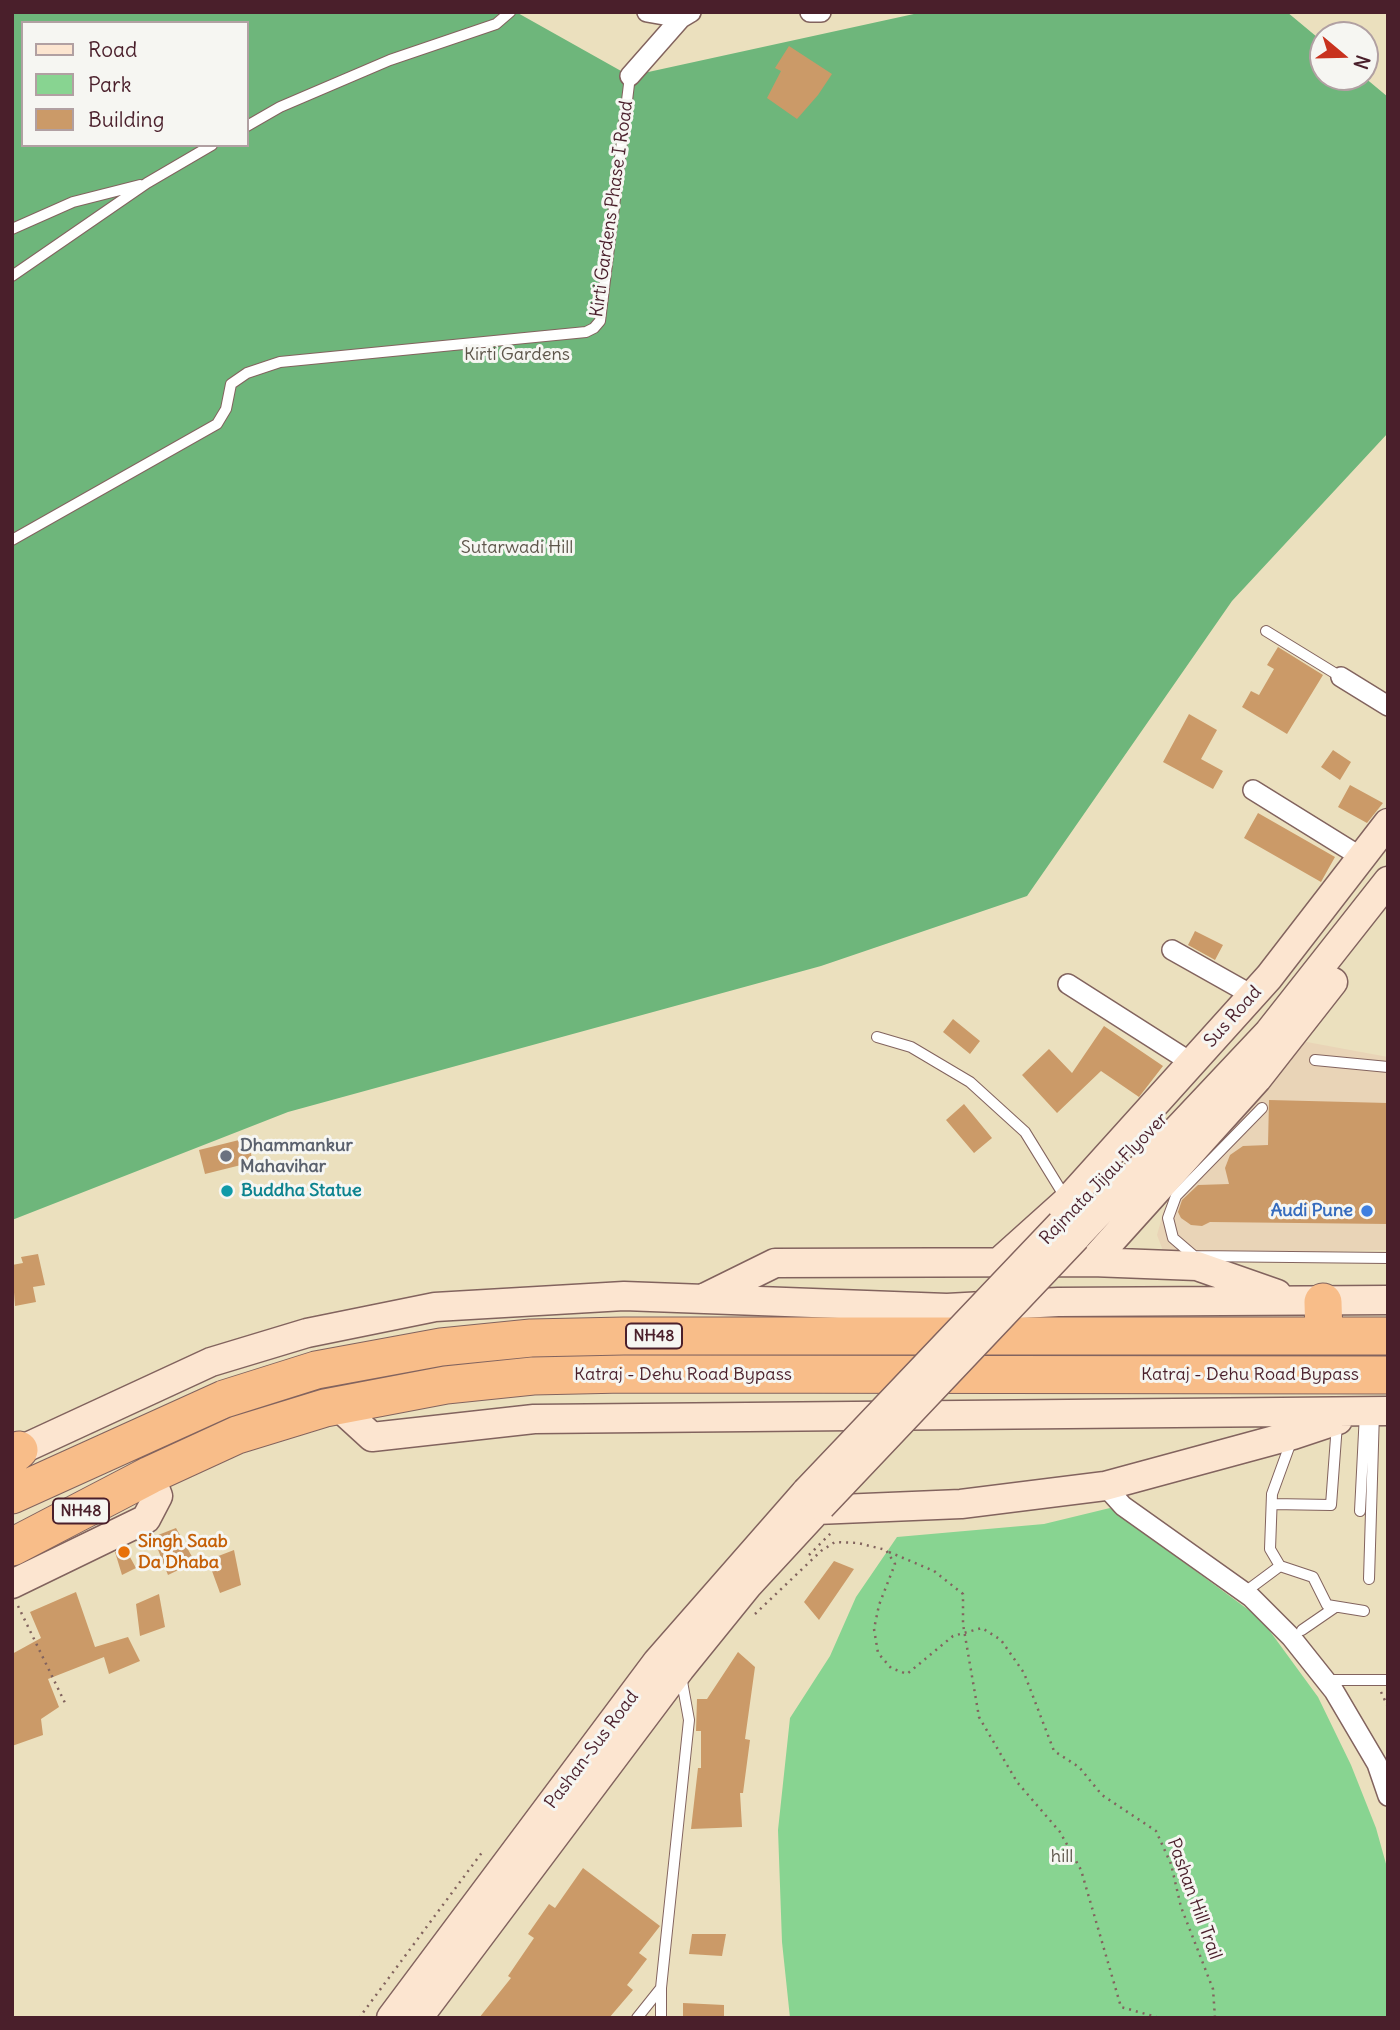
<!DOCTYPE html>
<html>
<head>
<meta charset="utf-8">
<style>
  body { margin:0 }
  #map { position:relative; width:1400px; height:2030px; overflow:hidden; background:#ebe0be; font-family:Delius,sans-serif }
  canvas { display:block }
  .frame { position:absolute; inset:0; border:14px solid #4a1f2b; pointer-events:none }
  .legend { position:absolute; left:21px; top:21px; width:228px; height:126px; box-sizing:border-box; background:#f6f6f2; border:2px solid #b1a0a2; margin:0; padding:9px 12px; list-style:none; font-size:21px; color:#4a1f2b }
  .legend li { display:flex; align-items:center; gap:14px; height:35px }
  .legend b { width:35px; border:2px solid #b1a0a2 }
  .north { position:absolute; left:1309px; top:21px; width:70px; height:70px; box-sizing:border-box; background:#f6f6f2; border:2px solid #b1a0a2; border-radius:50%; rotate:109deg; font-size:19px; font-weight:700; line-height:28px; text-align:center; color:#4a1f2b }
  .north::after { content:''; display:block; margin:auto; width:24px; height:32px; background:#c8321e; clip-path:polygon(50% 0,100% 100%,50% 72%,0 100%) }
</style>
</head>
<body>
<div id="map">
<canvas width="1400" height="2030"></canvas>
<div class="frame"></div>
<ul class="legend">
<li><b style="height:9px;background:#fce5d0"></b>Road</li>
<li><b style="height:19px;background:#88d491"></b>Park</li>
<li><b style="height:19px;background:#cb9a68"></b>Building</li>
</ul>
<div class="north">N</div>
</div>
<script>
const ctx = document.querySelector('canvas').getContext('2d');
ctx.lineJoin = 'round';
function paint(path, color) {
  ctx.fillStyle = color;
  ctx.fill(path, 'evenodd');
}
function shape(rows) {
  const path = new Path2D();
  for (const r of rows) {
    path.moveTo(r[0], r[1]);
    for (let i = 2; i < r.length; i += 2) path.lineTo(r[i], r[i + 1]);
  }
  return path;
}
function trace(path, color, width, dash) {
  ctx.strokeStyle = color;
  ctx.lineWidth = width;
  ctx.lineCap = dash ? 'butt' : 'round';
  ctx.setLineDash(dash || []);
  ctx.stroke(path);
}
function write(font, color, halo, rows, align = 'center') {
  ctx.font = font + ' Delius,sans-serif';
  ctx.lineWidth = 6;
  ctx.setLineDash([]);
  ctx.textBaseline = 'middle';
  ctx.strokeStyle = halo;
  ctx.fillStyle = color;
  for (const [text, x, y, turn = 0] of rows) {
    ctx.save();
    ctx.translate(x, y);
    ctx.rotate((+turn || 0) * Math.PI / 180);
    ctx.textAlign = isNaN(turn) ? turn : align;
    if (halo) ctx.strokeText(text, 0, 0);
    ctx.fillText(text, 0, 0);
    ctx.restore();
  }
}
paint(shape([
  [1296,1040,1388,1057,1388,1250,1165,1256,1157,1235,1164,1210]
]), '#e9d4b7');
paint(shape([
  [1110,1508,1261,1619,1318,1697,1351,1765,1376,1828,1388,1871,1388,2018,790,2018,782,1942,778,1830,790,1718,830,1656,856,1597,897,1537,1044,1524]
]), '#88d491');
paint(shape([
  [12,12,516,12,630,76,923,12,1287,12,1323,42,1323,77,1364,77,1388,97,1388,433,1232,601,1027,896,821,966,288,1112,12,1220],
  [23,23,247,23,247,145,23,145]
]), '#6eb67b');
paint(shape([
  [789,46,832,74,818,95,797,119,767,98,781,71,775,68],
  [1278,647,1323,675,1287,734,1242,707,1251,691,1259,695,1274,669,1267,665],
  [1189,714,1217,730,1201,759,1223,771,1213,789,1163,762],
  [1333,750,1351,762,1340,780,1321,767],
  [1350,785,1383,803,1367,823,1338,807],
  [1258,813,1335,857,1321,882,1244,838],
  [1195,931,1223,945,1215,960,1188,945],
  [953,1019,980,1041,970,1054,943,1032],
  [1104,1026,1163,1066,1139,1097,1101,1071,1057,1113,1022,1075,1049,1049,1072,1073],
  [1269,1100,1388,1103,1388,1224,1210,1222,1202,1226,1191,1225,1181,1218,1178,1212,1182,1200,1198,1185,1229,1184,1225,1168,1230,1155,1243,1146,1268,1145],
  [964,1104,992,1138,974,1153,946,1120],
  [247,1138,253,1162,205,1174,199,1150],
  [38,1254,45,1285,33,1287,36,1302,15,1306,12,1265,23,1263,21,1257],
  [176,1528,195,1562,168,1575,153,1537],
  [125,1548,136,1568,122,1575,115,1552],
  [234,1550,241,1585,220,1593,208,1560],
  [834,1561,854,1569,819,1620,804,1602],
  [76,1592,95,1647,128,1637,140,1661,109,1674,104,1657,48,1679,59,1707,41,1719,43,1735,12,1746,12,1654,41,1638,30,1612],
  [159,1594,165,1627,140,1636,136,1604],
  [738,1652,755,1667,745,1739,750,1740,743,1793,740,1793,742,1827,691,1829,698,1768,701,1768,701,1731,696,1731,697,1699,707,1699],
  [583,1868,660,1926,639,1953,647,1959,627,1985,633,1990,609,2018,479,2018,511,1978,508,1976,534,1938,528,1934,549,1904,555,1908],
  [692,1934,726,1934,722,1956,689,1954],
  [683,2003,724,2005,724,2018,683,2018]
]), '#cb9a68');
const lane = shape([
  [247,126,280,107,390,60,496,24,510,12],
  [12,229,73,202,140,185],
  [12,276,147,183,212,145],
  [12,540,217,424,226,409,231,384,247,373,280,362,586,332,594,328,600,321,630,76],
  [1266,631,1341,677],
  [877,1037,911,1047,970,1082,1025,1132,1065,1197],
  [1315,1060,1388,1067],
  [1262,1108,1176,1196,1168,1218,1173,1238,1194,1256,1388,1258],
  [1292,1439,1272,1494,1270,1549,1280,1566,1313,1577,1327,1605,1364,1611],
  [1272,1504,1331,1505,1337,1424],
  [1360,1511,1365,1413],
  [1369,1579,1374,1412],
  [1245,1592,1280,1566],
  [1302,1630,1334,1608],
  [1325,1680,1388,1680],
  [637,2018,661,1988],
  [661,2018,661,1988,689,1720,681,1676]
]);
const street = shape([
  [647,12,681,18],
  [810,12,821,12],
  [630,76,681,18,691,12],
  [1341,677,1388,706],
  [1253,790,1361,857],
  [1172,950,1252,995],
  [1068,984,1192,1063],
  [1105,1486,1123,1506,1251,1597,1291,1637,1334,1691,1377,1764,1388,1796]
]);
const secondary = shape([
  [1076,1237,1269,1032,1388,881],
  [999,1262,1067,1201,1269,977,1388,823],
  [1092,1262,1257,1079,1333,982],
  [704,1298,775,1263,1092,1262,1197,1266,1277,1294],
  [337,1405,372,1437,534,1419,1388,1411],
  [12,1454,211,1362,307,1333,435,1307,624,1296,947,1308,1058,1302,1388,1300],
  [816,1510,961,1504,1105,1486,1293,1435,1338,1420],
  [12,1584,146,1519,158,1496,150,1475],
  [391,2018,657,1662,806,1492],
  [418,2018,680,1669,748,1585,821,1506]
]);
const highway = shape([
  [1323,1302,1324,1336],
  [12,1456,19,1450],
  [12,1495,224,1399,316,1370,441,1347,531,1338,624,1336,1388,1336],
  [12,1547,150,1475,237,1435,325,1408,446,1385,533,1376,624,1374,1388,1375]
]);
trace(lane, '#82635e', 12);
trace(street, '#82635e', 22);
trace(secondary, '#82635e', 31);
trace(highway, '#82635e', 39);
trace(shape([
  [889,1552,934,1571,963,1594,963,1624,979,1717,1017,1782,1060,1832,1081,1870,1121,2007,1160,2018],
  [809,1555,832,1532],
  [18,1606,66,1705],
  [755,1614,821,1551,835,1542,858,1543,886,1550,895,1564,879,1605,874,1629,878,1653,891,1668,907,1674,953,1636,982,1628,1001,1640,1024,1673,1054,1751,1079,1767,1102,1795,1156,1831,1171,1864,1181,1907,1213,1989,1215,2018],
  [1381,1692,1388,1707],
  [359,2018,483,1851]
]), '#82635e', 2.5, [2, 5]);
trace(lane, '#fff', 10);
trace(street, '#fff', 19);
trace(secondary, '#fce5d0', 28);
trace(highway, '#f8bd89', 37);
const secondaryBridge = shape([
  [806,1492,1061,1224],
  [821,1506,1076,1237]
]);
trace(secondaryBridge, '#82635e', 31, []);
trace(secondaryBridge, '#fce5d0', 28);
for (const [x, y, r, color] of [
  [226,1156,7,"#6b7280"],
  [227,1191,7,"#0f9aa8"],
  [1367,1211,7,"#3f7fe0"],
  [124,1552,7,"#e8710a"]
]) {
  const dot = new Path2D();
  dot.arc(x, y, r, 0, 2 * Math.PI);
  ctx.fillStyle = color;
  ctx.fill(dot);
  trace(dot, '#f6f6f2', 2.5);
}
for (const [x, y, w] of [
  [654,1336,56],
  [81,1511,56]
]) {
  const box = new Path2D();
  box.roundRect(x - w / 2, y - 12.5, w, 25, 5);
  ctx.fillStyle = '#f6f6f2';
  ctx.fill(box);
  trace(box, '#4a1f2b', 2);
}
write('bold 16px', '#4a1f2b', null, [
  ["NH48",654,1336],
  ["NH48",81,1511]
]);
write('18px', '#4a1f2b', '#f6f6f2', [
  ["Kirti Gardens Phase I Road",612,209,-82],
  ["Sus Road",1233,1017,-48],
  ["Rajmata Jijau Flyover",1104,1179,-46],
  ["Katraj - Dehu Road Bypass",683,1375],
  ["Katraj - Dehu Road Bypass",1250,1375],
  ["Pashan-Sus Road",592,1750,-53],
  ["Pashan Hill Trail",1194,1899,70]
]);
write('18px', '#5d554a', '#f6f6f2', [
  ["Kirti Gardens",517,355],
  ["Sutarwadi Hill",517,548],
  ["hill",1062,1857]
]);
write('bold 18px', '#5b616d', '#f6f6f2', [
  ["Dhammankur",240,1146],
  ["Mahavihar",240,1167]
], 'left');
write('bold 18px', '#0d838f', '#f6f6f2', [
  ["Buddha Statue",241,1191]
], 'left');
write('bold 18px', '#366cbe', '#f6f6f2', [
  ["Audi Pune",1353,1211]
], 'right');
write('bold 18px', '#c56008', '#f6f6f2', [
  ["Singh Saab",138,1542],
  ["Da Dhaba",138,1563]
], 'left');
</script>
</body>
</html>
